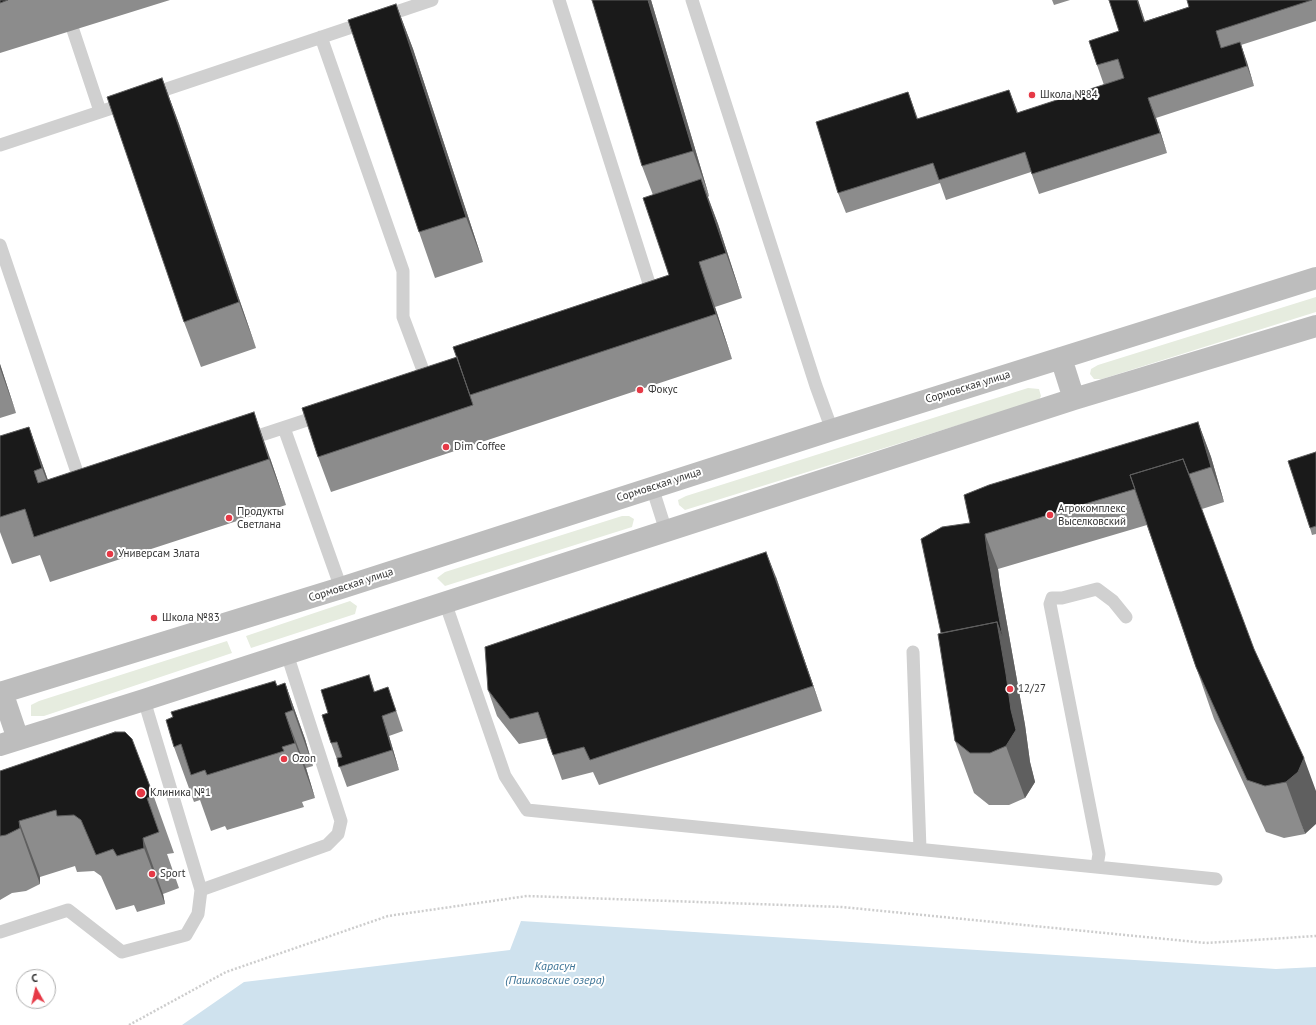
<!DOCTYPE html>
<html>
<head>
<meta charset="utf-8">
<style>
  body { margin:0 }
  #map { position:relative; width:1316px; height:1025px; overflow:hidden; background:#fff; font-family:"PT Sans",sans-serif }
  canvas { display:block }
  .north { position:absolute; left:16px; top:969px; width:40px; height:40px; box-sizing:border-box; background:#fff; border:1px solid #adadad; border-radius:50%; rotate:352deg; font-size:11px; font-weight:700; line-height:16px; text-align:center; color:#333 }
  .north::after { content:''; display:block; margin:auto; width:14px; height:18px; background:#e63946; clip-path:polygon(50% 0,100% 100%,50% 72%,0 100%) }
</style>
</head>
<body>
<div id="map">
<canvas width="1316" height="1025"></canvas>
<div class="north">С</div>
</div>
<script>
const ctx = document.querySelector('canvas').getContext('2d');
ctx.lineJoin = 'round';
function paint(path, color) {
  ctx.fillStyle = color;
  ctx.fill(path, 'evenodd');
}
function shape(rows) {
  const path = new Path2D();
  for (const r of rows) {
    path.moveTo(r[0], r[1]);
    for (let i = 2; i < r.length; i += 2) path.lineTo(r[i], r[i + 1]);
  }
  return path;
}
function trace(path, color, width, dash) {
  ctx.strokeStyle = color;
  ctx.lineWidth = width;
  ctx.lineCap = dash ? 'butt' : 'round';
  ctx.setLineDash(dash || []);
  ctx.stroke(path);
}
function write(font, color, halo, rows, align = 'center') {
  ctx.font = font + ' "PT Sans",sans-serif';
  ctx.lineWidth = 4;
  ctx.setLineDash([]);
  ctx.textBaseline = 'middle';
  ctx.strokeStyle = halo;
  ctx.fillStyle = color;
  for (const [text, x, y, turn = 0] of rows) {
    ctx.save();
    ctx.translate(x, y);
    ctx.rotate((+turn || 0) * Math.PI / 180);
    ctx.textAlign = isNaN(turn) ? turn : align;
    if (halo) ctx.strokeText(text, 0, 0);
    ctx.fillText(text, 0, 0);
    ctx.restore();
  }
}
paint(shape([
  [1316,297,1316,312,1102,379,1094,379,1090,374,1091,369,1098,365],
  [1028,388,1039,389,1041,396,1039,400,685,510,679,505,678,500,686,496],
  [622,516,629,516,634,519,632,527,445,586,437,578,445,572],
  [350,601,357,606,355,614,251,648,246,636],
  [227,641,232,653,44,716,31,716,31,705,39,701]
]), '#e6ecdf');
paint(shape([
  [521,921,1276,969,1316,967,1316,1025,182,1025,244,982,510,950]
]), '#cfe2ee');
trace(shape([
  [129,1025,226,972,388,916,527,896,842,907,1206,943,1316,936]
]), '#cdcdcd', 2.5, [2, 2]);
trace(shape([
  [559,0,654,299],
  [692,0,816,386,832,430],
  [73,30,100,111],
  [321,37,403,271,403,317,427,381],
  [149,95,432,0],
  [0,145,127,103],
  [0,245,82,487],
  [284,428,341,588],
  [246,440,322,415],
  [652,487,666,531],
  [445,602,505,776,527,810,1216,879],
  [913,652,920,849],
  [1097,866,1099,854,1050,604,1052,598,1062,598,1097,589,1113,601,1126,617],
  [201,890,327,845,338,834,341,821,287,654],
  [0,932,68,910,122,952,186,935,198,914,201,890,144,700]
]), '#d0d0d0', 13);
trace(shape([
  [1061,358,1074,399],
  [2,692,18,739],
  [0,693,341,588,832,430,1316,278],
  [0,745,144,700,1074,399,1316,326]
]), '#bdbdbd', 22);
paint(shape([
  [0,0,170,0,0,53],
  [651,0,709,196,708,197,718,224,742,298,715,307,732,359,331,492,318,457,457,357,669,275,653,195,642,166],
  [1052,0,1070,0,1054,5],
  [1109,0,1138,0,1145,21,1189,7,1187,0,1316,0,1316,21,1241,45,1254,86,1156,118,1167,153,1039,194,1031,172,946,200,940,183,846,213,838,193,908,92,918,119,1017,113,1104,85,1097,65,1119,31],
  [396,4,413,49,483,262,435,278,419,232],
  [162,78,179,124,256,348,201,367,184,322],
  [0,364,16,413,0,418],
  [1198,422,1211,457,1224,502,1202,509,1305,834,1284,838,1266,832,1214,719,1196,667,1147,525,998,569,1000,585,1025,725,1030,762,1035,782,1025,798,1009,805,989,805,974,793,955,741,941,633,970,523],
  [29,427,48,480,270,458,286,505,50,582,40,555,12,564,0,532,0,436],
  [1316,452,1316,534,1312,535,1310,528],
  [776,577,822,711,599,785,593,772,562,780,547,738,519,744,497,716,488,690],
  [369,675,375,692,395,707,403,731,389,736,399,770,347,787,331,743,328,713],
  [285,683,305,739,313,766,306,768,315,798,302,802,304,807,227,830,225,826,211,831,200,800,194,802,174,747,277,686],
  [0,771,154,797,174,853,167,854,179,888,163,894,165,904,137,912,134,905,116,910,101,876,94,871,77,872,75,866,40,877,40,884,26,891,12,893,0,900]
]), '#8c8c8c');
paint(shape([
  [648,0,651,0,709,196,693,151],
  [1137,0,1138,0,1151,41,1144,22],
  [396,4,413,49,483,262,466,217],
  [1240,42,1247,62,1254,86,1247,66],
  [162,78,179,124,256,348,239,302],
  [1009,90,1017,110,1024,133,1017,113],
  [1148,98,1156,118,1167,153,1160,133],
  [701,179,718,224,742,298,726,253],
  [699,262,715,307,732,359,716,314],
  [0,364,16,413,0,368],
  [254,412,270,458,286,505,269,459],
  [1198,422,1211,457,1224,502,1211,467],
  [29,427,45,472,59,513,42,468],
  [985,534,998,569,1000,585,1025,725,1030,762,1035,782,1025,798,1006,746,1011,710,997,622,987,550],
  [766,552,776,577,822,711,813,686],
  [285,683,305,739,313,766,293,710],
  [285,713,306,768,315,798,295,743],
  [382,716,389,736,399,770,392,750],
  [1304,758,1316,791,1316,824,1305,834,1286,782],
  [19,821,40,877,40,884,20,828],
  [143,838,163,894,165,904,144,848]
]), '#5f5f5f');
const building = shape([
  [0,0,8,0,0,3,0,0],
  [592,0,648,0,693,151,642,166,592,0],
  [1109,0,1137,0,1144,22,1189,7,1187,0,1312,0,1216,31,1221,48,1240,42,1247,66,1148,98,1160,133,1032,174,1025,152,939,180,933,163,838,193,816,122,908,92,917,119,1009,90,1017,113,1124,78,1118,59,1097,65,1089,41,1119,31,1109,0],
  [396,4,466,217,419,232,348,20,396,4],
  [162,78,239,302,184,322,107,97,162,78],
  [701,179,726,253,699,262,716,314,470,395,453,347,669,275,643,198,701,179],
  [457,357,473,405,318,457,302,408,457,357],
  [254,412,269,459,34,537,25,509,0,517,0,436,29,427,42,468,34,471,38,483,254,412],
  [1198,422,1211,467,1189,474,1183,459,1130,475,1135,489,985,534,987,550,1003,639,997,622,941,633,921,539,942,527,970,523,964,495,989,485,1198,422],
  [1316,452,1316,526,1310,528,1288,461,1316,452],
  [1183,459,1254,649,1304,758,1298,772,1286,782,1265,786,1247,780,1196,667,1130,475,1183,459],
  [766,552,813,686,590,760,584,747,553,755,538,712,510,719,488,690,485,647,766,552],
  [997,622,1006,674,1011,710,1016,730,1006,746,990,753,970,753,955,741,938,634,997,622],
  [369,675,374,692,388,687,396,711,382,716,392,750,339,767,337,758,342,757,337,742,331,743,322,715,328,713,321,690,369,675],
  [275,681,277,686,285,683,293,710,285,713,295,743,282,747,284,751,207,775,205,770,191,775,181,744,174,747,166,720,173,717,171,712,275,681],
  [115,732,125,732,132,739,154,797,147,798,159,832,143,838,144,848,117,856,113,849,96,855,81,820,74,815,57,816,56,810,19,821,20,828,6,835,0,836,0,771,115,732]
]);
paint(building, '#1a1a1a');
trace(building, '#5f5f5f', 1);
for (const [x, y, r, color] of [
  [1032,95,4,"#e63946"],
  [640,390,4,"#e63946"],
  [446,447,4,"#e63946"],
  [1050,515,4,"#e63946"],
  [229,518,4,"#e63946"],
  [110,554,4,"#e63946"],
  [154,618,4,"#e63946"],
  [1010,689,4,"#e63946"],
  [284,759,4,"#e63946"],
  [141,793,5,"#e63946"],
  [152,874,4,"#e63946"]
]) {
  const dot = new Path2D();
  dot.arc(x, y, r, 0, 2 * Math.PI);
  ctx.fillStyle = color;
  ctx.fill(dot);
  trace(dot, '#fff', 1.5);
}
write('11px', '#333', '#fff', [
  ["Школа №84",1040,95],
  ["Фокус",648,390],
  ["Dim Coffee",454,447],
  ["Агрокомплекс",1058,509],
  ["Выселковский",1058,522],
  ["Продукты",237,512],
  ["Светлана",237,525],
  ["Универсам Злата",118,554],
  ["Школа №83",162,618],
  ["12/27",1018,689],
  ["Ozon",292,759],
  ["Клиника №1",150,793],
  ["Sport",160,874]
], 'left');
write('11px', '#333', '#fff', [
  ["Сормовская улица",968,387,-17],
  ["Сормовская улица",659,485,-18],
  ["Сормовская улица",351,585,-18]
]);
write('italic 12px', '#3f7597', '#fff', [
  ["Карасун",555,967],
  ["(Пашковские озера)",555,981]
]);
</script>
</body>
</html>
